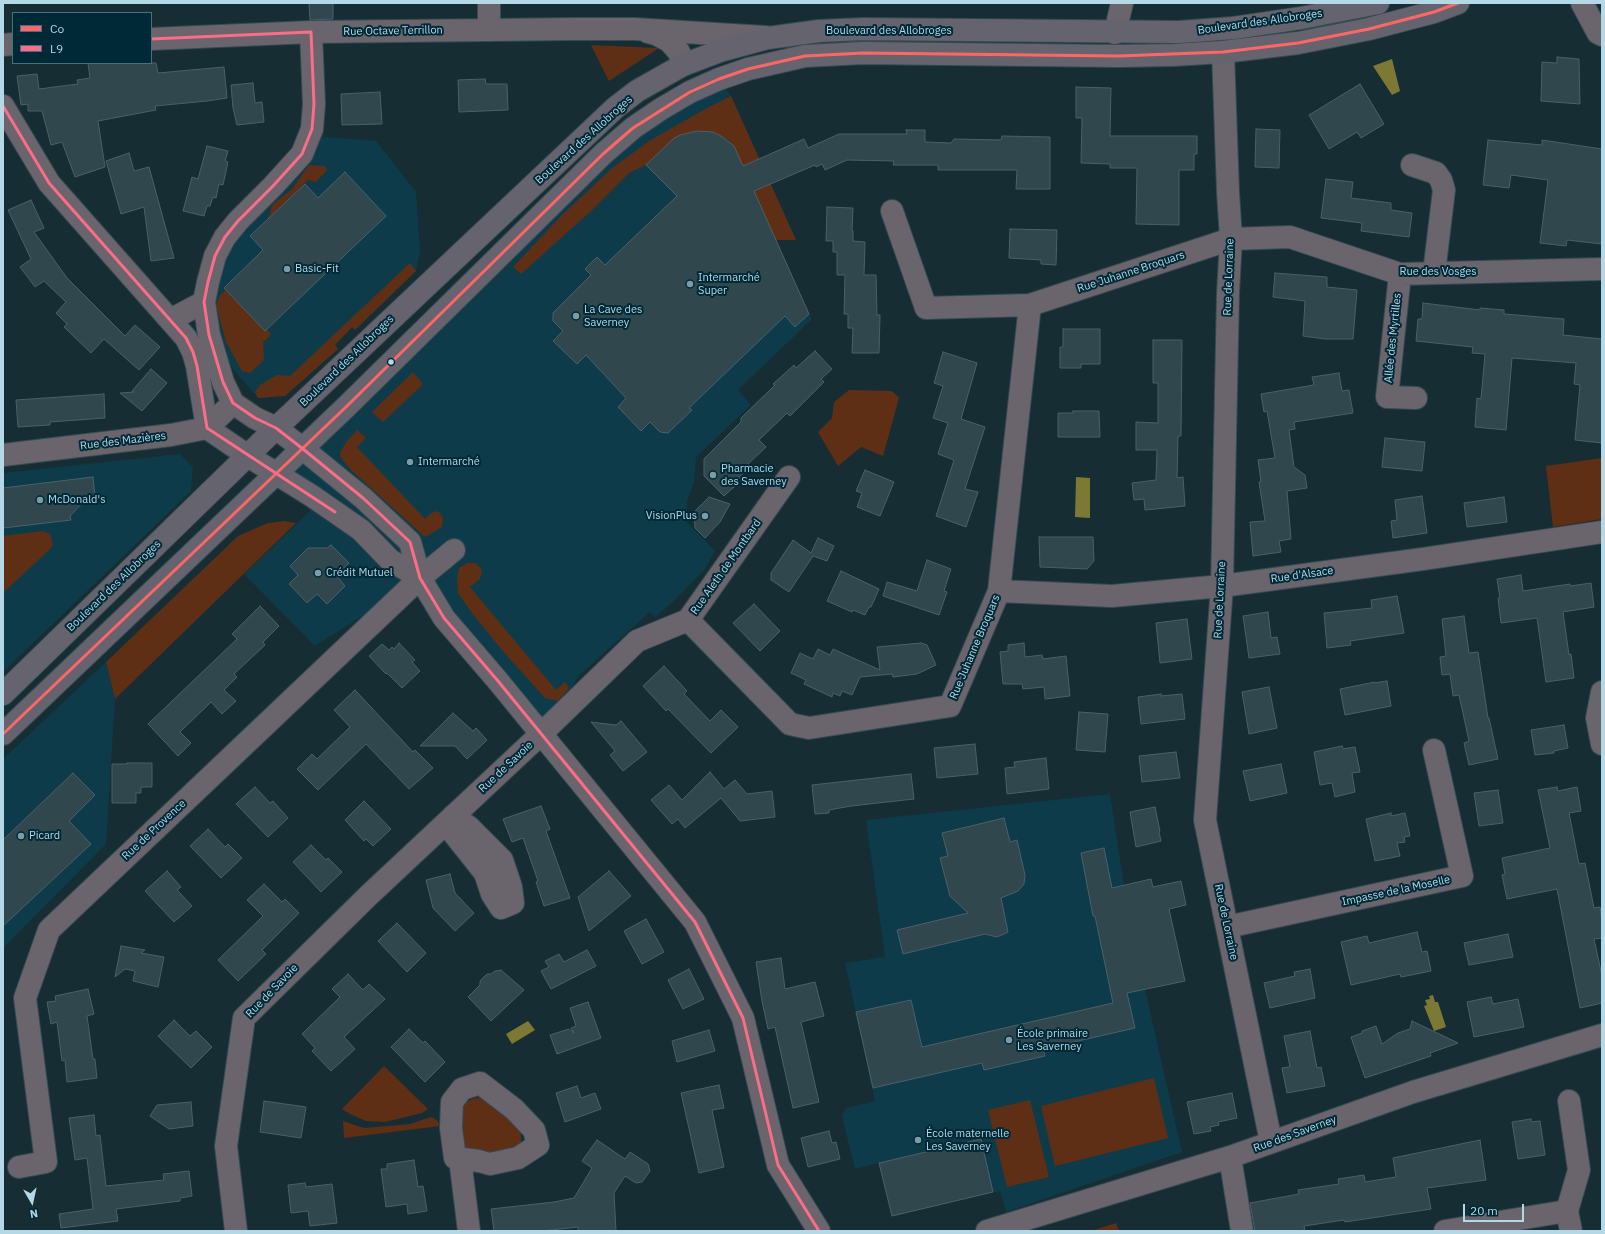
<!DOCTYPE html>
<html>
<head>
<meta charset="utf-8">
<style>
  body { margin:0 }
  #map { position:relative; width:1605px; height:1234px; overflow:hidden; background:#162d34; font-family:"IBM Plex Sans",sans-serif }
  canvas { display:block }
  .frame { position:absolute; inset:0; border:4px solid #b5d8e6; pointer-events:none }
  .legend { position:absolute; left:12px; top:12px; width:140px; height:52px; box-sizing:border-box; background:#002937; border:1px solid #486f7d; margin:0; padding:5px 7px; list-style:none; font-size:12px; color:#b5d8e6 }
  .legend li { display:flex; align-items:center; gap:8px; height:20px }
  .legend b { width:20px; border:1px solid #486f7d }
  .north { position:absolute; left:12px; top:1182px; width:40px; height:40px; -webkit-text-stroke:3px #002937; paint-order:stroke; rotate:171deg; font-size:11px; font-weight:700; line-height:16px; text-align:center; color:#b5d8e6 }
  .north::after { content:''; display:block; margin:auto; width:14px; height:18px; background:#b5d8e6; clip-path:polygon(50% 0,100% 100%,50% 72%,0 100%) }
  .scale { position:absolute; left:1463px; top:1204px; width:61px; height:18px; box-sizing:border-box; border:2px solid #b5d8e6; border-top:0; padding-left:5px; font-size:12px; line-height:14px; white-space:nowrap; color:#b5d8e6; -webkit-text-stroke:3px #002937; paint-order:stroke }
</style>
</head>
<body>
<div id="map">
<canvas width="1605" height="1234"></canvas>
<div class="frame"></div>
<ul class="legend">
<li><b style="height:5px;background:#f66"></b>Co</li>
<li><b style="height:5px;background:#fb6d88"></b>L9</li>
</ul>
<div class="north">N</div>
<div class="scale">20 m</div>
</div>
<script>
const ctx = document.querySelector('canvas').getContext('2d');
ctx.lineJoin = 'round';
function paint(path, color) {
  ctx.fillStyle = color;
  ctx.fill(path, 'evenodd');
}
function shape(rows) {
  const path = new Path2D();
  for (const r of rows) {
    path.moveTo(r[0], r[1]);
    for (let i = 2; i < r.length; i += 2) path.lineTo(r[i], r[i + 1]);
  }
  return path;
}
function trace(path, color, width, dash) {
  ctx.strokeStyle = color;
  ctx.lineWidth = width;
  ctx.lineCap = dash ? 'butt' : 'round';
  ctx.setLineDash(dash || []);
  ctx.stroke(path);
}
function write(font, color, halo, rows, align = 'center') {
  ctx.font = font + ' "IBM Plex Sans",sans-serif';
  ctx.lineWidth = 4;
  ctx.setLineDash([]);
  ctx.textBaseline = 'middle';
  ctx.strokeStyle = halo;
  ctx.fillStyle = color;
  for (const [text, x, y, turn = 0] of rows) {
    ctx.save();
    ctx.translate(x, y);
    ctx.rotate((+turn || 0) * Math.PI / 180);
    ctx.textAlign = isNaN(turn) ? turn : align;
    if (halo) ctx.strokeText(text, 0, 0);
    ctx.fillText(text, 0, 0);
    ctx.restore();
  }
}
paint(shape([
  [719,79,731,96,796,240,776,240,812,319,738,390,751,405,696,457,694,482,687,502,686,521,715,551,705,569,675,600,655,617,650,612,577,677,561,715,541,734,421,579,315,646,244,574,310,511,296,486,276,473,603,154],
  [314,136,376,141,416,192,420,252,416,271,355,330,352,327,335,345,338,349,285,396,258,398,226,361,215,335,212,287,238,231],
  [180,454,193,467,191,491,3,672,3,473],
  [106,662,115,699,106,844,3,948,3,759],
  [1110,794,1129,919,1182,1152,1006,1212,1000,1191,892,1216,879,1163,855,1169,842,1116,846,1108,875,1101,845,963,885,957,866,820]
]), '#0e3b4a');
paint(shape([
  [591,45,659,48,609,81],
  [731,96,796,240,776,240,733,146,728,140,713,132,697,131,680,135,646,165,629,173,591,211,521,274,513,267,561,216,611,169,649,141,707,108],
  [309,165,325,166,327,170,316,182,308,180,266,221,270,214,272,205,292,189],
  [410,263,416,271,355,330,352,327,335,345,338,349,285,396,258,398,255,392,260,385,277,375,290,376],
  [226,290,265,331,267,329,271,335,263,342,264,360,250,373,242,371,226,342,216,305,220,295],
  [413,372,423,384,383,422,372,412],
  [849,390,892,391,899,398,883,456,861,447,838,466,818,432,832,418,834,402],
  [357,430,366,438,357,447,425,519,431,513,437,511,440,513,443,518,442,527,425,537,351,470,341,458,340,452,347,441],
  [1602,458,1602,519,1553,527,1546,466],
  [284,521,296,523,115,699,106,662,238,536,268,523],
  [43,531,50,534,53,545,49,550,4,592,3,536],
  [467,563,476,563,482,570,480,579,470,587,556,690,565,682,569,688,558,701,545,698,501,649,472,613,458,593,457,581,459,568],
  [384,1066,428,1109,422,1113,385,1122,366,1121,352,1115,342,1109],
  [1154,1078,1168,1138,1055,1166,1041,1106],
  [481,1097,487,1099,519,1128,521,1136,521,1142,513,1150,488,1154,466,1149,460,1140,461,1108,466,1102,472,1099],
  [1030,1100,1049,1177,1007,1187,988,1110],
  [431,1117,437,1120,440,1126,344,1138,343,1121,364,1128,410,1124],
  [1116,1223,1119,1231,1091,1231]
]), '#5e2f15');
paint(shape([
  [1392,59,1400,91,1392,95,1373,66],
  [1076,477,1090,478,1090,518,1075,517],
  [1433,995,1435,1002,1438,1002,1446,1027,1434,1031,1424,1006,1427,1005,1425,1000,1430,999,1429,996],
  [528,1021,535,1030,512,1044,506,1034]
]), '#7c7934');
const building = shape([
  [309,3,333,3,333,19,310,20,309,3],
  [1557,57,1579,59,1580,104,1541,101,1542,62,1557,63,1557,57],
  [88,63,156,63,158,73,224,67,227,98,207,101,155,106,156,110,98,121,105,167,75,177,62,142,51,145,42,111,28,111,28,104,21,105,17,76,37,74,39,89,78,84,77,80,90,78,88,63],
  [485,79,486,84,507,84,508,110,459,112,458,80,485,79],
  [253,83,255,103,262,102,264,122,237,125,233,108,231,85,253,83],
  [1360,84,1384,124,1361,138,1357,132,1329,149,1309,115,1360,84],
  [1076,87,1111,88,1110,136,1197,136,1197,154,1194,154,1194,170,1179,170,1179,225,1136,224,1137,168,1110,168,1110,164,1081,163,1082,118,1076,118,1076,87],
  [380,92,382,124,342,125,341,94,380,92],
  [1256,129,1280,130,1279,168,1255,167,1256,129],
  [906,130,925,130,925,142,951,143,954,139,1001,140,1002,136,1050,137,1050,189,1016,189,1017,170,938,170,938,165,893,165,894,161,847,160,825,170,822,164,816,167,815,165,754,191,809,314,795,327,785,316,689,408,692,410,668,433,660,432,650,422,641,431,618,407,626,398,586,355,577,364,553,341,563,331,553,321,553,313,591,275,585,269,597,257,605,265,677,196,646,165,673,139,680,135,697,131,713,132,721,136,734,146,743,166,804,139,808,148,839,134,907,134,906,130],
  [1488,140,1542,145,1542,140,1602,149,1602,244,1567,240,1566,246,1540,243,1548,180,1511,175,1509,188,1483,185,1488,140],
  [207,146,228,151,225,161,228,162,223,185,219,184,216,198,213,197,210,206,207,206,204,216,183,211,192,177,198,179,207,146],
  [129,153,134,171,149,167,174,258,151,261,144,207,121,214,106,161,129,153],
  [345,172,386,216,265,331,224,288,263,250,250,236,305,184,318,198,345,172],
  [1326,179,1353,182,1351,198,1391,203,1391,210,1412,213,1409,237,1361,231,1362,223,1321,218,1326,179],
  [31,200,44,228,34,232,67,278,125,336,135,325,160,347,139,370,104,339,91,353,64,327,67,324,56,313,66,302,44,281,35,287,20,267,31,259,8,210,31,200],
  [827,207,853,208,852,231,853,231,853,241,865,242,864,275,876,275,877,315,880,315,879,353,852,353,853,328,848,328,848,314,844,314,845,275,837,275,837,252,833,252,833,241,826,241,827,207],
  [1010,229,1057,230,1056,265,1041,264,1041,260,1009,258,1010,229],
  [1275,273,1327,277,1327,287,1357,290,1353,339,1325,339,1303,336,1305,301,1273,297,1275,273],
  [1423,303,1480,310,1480,308,1504,310,1504,314,1564,319,1563,335,1602,339,1602,443,1575,440,1580,385,1574,384,1576,363,1512,358,1506,430,1475,427,1477,398,1481,399,1485,354,1472,353,1473,347,1416,341,1418,319,1422,319,1423,303],
  [1063,329,1100,329,1100,364,1081,364,1081,368,1060,368,1060,347,1063,347,1063,329],
  [1153,340,1182,340,1181,436,1178,436,1177,478,1183,477,1185,506,1145,510,1144,499,1134,500,1132,483,1156,480,1157,450,1136,450,1136,422,1158,423,1158,383,1153,383,1153,340],
  [815,351,832,369,821,379,824,382,790,416,787,413,759,440,766,447,748,464,750,467,739,477,743,479,724,496,704,476,704,459,741,422,741,418,775,385,773,384,783,375,794,365,796,368,815,351],
  [943,352,977,363,961,419,985,427,965,489,978,492,966,527,936,516,954,460,938,454,948,423,933,418,943,386,934,383,943,352],
  [151,369,167,383,142,411,120,393,134,392,132,391,151,369],
  [1339,373,1342,391,1349,390,1353,413,1294,422,1295,429,1289,430,1294,467,1305,475,1307,488,1287,491,1291,539,1279,541,1281,552,1253,556,1250,522,1265,521,1259,482,1261,482,1258,460,1275,458,1267,411,1264,412,1261,394,1314,385,1312,377,1339,373],
  [104,394,105,418,50,422,50,425,18,427,16,400,104,394],
  [1073,411,1099,411,1100,437,1058,437,1058,413,1073,413,1073,411],
  [1385,438,1425,442,1422,471,1382,467,1385,438],
  [865,470,894,482,880,516,857,507,862,493,856,491,865,470],
  [93,477,95,496,88,497,70,516,71,520,3,528,3,488,93,477],
  [1422,496,1427,533,1393,538,1391,521,1397,520,1395,500,1422,496],
  [709,497,730,504,720,522,705,538,695,528,694,512,709,497],
  [1504,497,1507,522,1467,527,1464,503,1504,497],
  [1039,537,1093,537,1094,561,1087,569,1040,567,1039,537],
  [818,538,834,546,827,561,813,556,789,592,771,580,771,573,793,540,811,553,818,538],
  [331,545,349,563,336,575,345,586,327,604,317,594,307,603,289,584,298,575,290,566,308,548,327,548,331,545],
  [927,560,951,569,944,591,947,592,939,615,883,596,887,582,917,591,927,560],
  [841,571,879,589,871,607,869,607,865,615,853,610,852,612,827,601,841,571],
  [1521,575,1523,591,1570,584,1570,586,1591,583,1594,607,1563,612,1569,655,1571,654,1574,678,1546,682,1537,618,1501,623,1498,598,1500,598,1497,579,1521,575],
  [1397,596,1404,633,1350,641,1351,645,1327,648,1324,613,1372,608,1371,600,1397,596],
  [754,604,780,631,760,651,733,623,754,604],
  [260,606,279,626,263,642,265,645,234,674,237,677,224,690,236,701,222,714,211,702,180,732,191,743,178,756,148,724,237,639,232,634,260,606],
  [1268,612,1271,638,1277,637,1280,654,1249,658,1243,616,1268,612],
  [1464,616,1469,653,1478,652,1488,718,1489,718,1498,759,1469,765,1464,743,1469,741,1459,695,1453,696,1450,674,1442,675,1440,657,1446,656,1442,619,1464,616],
  [1187,619,1192,659,1160,663,1156,623,1187,619],
  [399,643,415,660,412,662,420,671,402,688,387,673,386,674,369,656,382,644,389,650,392,647,394,649,399,643],
  [921,643,927,645,936,665,917,674,893,677,892,674,860,677,852,695,842,691,840,696,833,693,832,697,804,684,806,680,791,673,800,653,813,659,818,649,830,655,833,649,880,670,877,647,921,643],
  [1024,643,1025,657,1042,655,1043,659,1066,656,1070,696,1045,699,1044,687,1023,689,1022,684,1003,684,1000,652,1008,651,1008,645,1024,643],
  [664,666,687,691,684,694,710,721,721,710,738,727,711,753,668,709,666,711,643,686,664,666],
  [1387,681,1391,706,1345,715,1340,689,1375,682,1375,683,1387,681],
  [1269,687,1277,728,1249,734,1242,692,1269,687],
  [355,690,413,752,415,750,433,768,409,789,366,744,318,790,297,769,312,754,317,759,350,727,334,710,355,690],
  [1161,694,1161,696,1182,694,1185,719,1141,724,1138,697,1161,694],
  [1079,712,1108,714,1105,752,1076,750,1079,712],
  [453,713,473,731,476,728,487,740,467,759,455,746,420,746,453,713],
  [621,721,647,752,623,771,610,755,615,751,591,722,616,725,621,721],
  [1564,725,1568,748,1554,751,1554,753,1535,755,1531,730,1564,725],
  [975,744,978,774,937,778,934,748,975,744],
  [1342,746,1343,749,1355,747,1360,772,1352,773,1355,792,1335,797,1332,783,1320,785,1314,752,1342,746],
  [1176,752,1180,778,1142,782,1139,756,1176,752],
  [1046,758,1049,789,1007,794,1005,768,1015,767,1014,762,1046,758],
  [127,763,152,763,152,787,141,787,141,793,136,793,136,803,112,803,112,764,127,764,127,763],
  [1281,764,1287,793,1250,801,1243,771,1281,764],
  [710,772,724,789,735,780,747,794,772,791,775,817,740,821,721,798,685,828,678,819,672,824,651,800,669,785,682,800,710,772],
  [73,773,95,795,69,821,91,844,3,926,3,840,73,773],
  [911,774,914,799,851,806,829,810,829,813,815,814,812,785,911,774],
  [255,787,270,803,273,801,288,818,268,837,236,804,255,787],
  [1557,787,1558,791,1577,787,1581,811,1569,813,1579,864,1585,863,1594,908,1600,907,1602,920,1602,938,1594,939,1602,976,1602,1003,1580,1008,1557,889,1507,899,1502,875,1505,874,1502,858,1550,848,1538,790,1557,787],
  [1498,790,1503,823,1479,826,1474,793,1498,790],
  [364,801,391,829,373,846,366,839,364,841,345,820,364,801],
  [541,806,550,829,546,831,570,898,544,906,536,882,538,881,523,838,512,842,503,819,541,806],
  [1155,807,1160,831,1159,832,1161,841,1136,847,1130,812,1155,807],
  [1391,813,1391,816,1405,813,1410,836,1404,837,1405,842,1397,843,1400,856,1375,861,1366,819,1391,813],
  [1004,818,1010,842,1017,840,1025,875,1024,884,1018,891,1001,898,1008,932,997,937,985,934,903,954,897,930,968,913,950,896,940,858,948,856,942,833,1004,818],
  [208,829,225,847,228,844,242,858,221,878,190,846,208,829],
  [311,845,326,860,328,858,342,872,321,892,293,862,311,845],
  [1104,848,1112,888,1151,879,1153,887,1181,881,1186,905,1169,909,1185,981,1127,993,1135,1028,1043,1049,1045,1056,984,1070,982,1063,873,1088,856,1012,911,1000,922,1047,1113,1003,1095,916,1093,916,1081,853,1104,848],
  [167,871,181,887,177,890,192,906,174,922,145,891,167,871],
  [609,871,631,896,589,931,578,897,609,871],
  [450,874,455,893,474,913,455,931,433,908,426,880,450,874],
  [264,884,282,902,285,899,299,913,262,950,266,954,238,981,218,960,263,916,247,900,264,884],
  [646,919,664,952,642,964,624,931,646,919],
  [397,923,426,953,407,972,378,941,397,923],
  [1417,932,1422,952,1427,951,1431,971,1401,977,1400,974,1351,985,1341,942,1367,936,1369,943,1417,932],
  [1508,934,1513,957,1469,965,1464,943,1508,934],
  [121,946,145,950,141,953,164,957,158,987,133,981,135,971,125,969,115,977,121,946],
  [587,950,596,966,551,989,541,971,549,967,545,961,559,954,564,962,587,950],
  [781,958,785,989,815,982,824,1016,801,1022,819,1102,793,1108,775,1027,768,1029,762,1001,756,962,781,958],
  [689,969,704,999,683,1009,668,980,689,969],
  [1310,969,1315,998,1270,1008,1264,983,1295,976,1294,972,1310,969],
  [501,970,524,990,491,1021,468,997,480,985,480,981,487,974,491,974,495,971,501,970],
  [348,974,363,990,369,984,385,999,344,1037,355,1049,331,1071,312,1051,315,1048,302,1034,340,997,332,989,348,974],
  [88,989,94,1014,87,1016,93,1059,95,1059,97,1078,67,1082,65,1060,62,1061,57,1022,51,1024,47,1002,56,1001,55,996,88,989],
  [1491,997,1493,1004,1518,999,1524,1027,1474,1037,1467,1002,1491,997],
  [588,1002,601,1038,557,1054,550,1035,569,1029,574,1033,571,1028,576,1026,570,1008,588,1002],
  [174,1020,190,1036,196,1031,212,1047,191,1068,158,1036,174,1020],
  [1412,1021,1458,1043,1430,1053,1431,1056,1365,1078,1351,1037,1362,1033,1362,1031,1376,1026,1382,1044,1398,1033,1410,1029,1412,1021],
  [409,1029,423,1043,425,1041,445,1062,425,1082,391,1047,409,1029],
  [709,1030,715,1051,677,1062,672,1041,709,1030],
  [1310,1031,1317,1068,1321,1067,1325,1086,1287,1093,1282,1068,1290,1067,1284,1036,1310,1031],
  [719,1085,724,1108,712,1110,724,1167,699,1173,681,1093,719,1085],
  [577,1086,581,1098,595,1093,601,1109,565,1122,556,1093,577,1086],
  [1232,1093,1237,1118,1218,1122,1219,1125,1210,1127,1211,1131,1194,1134,1187,1102,1232,1093],
  [264,1101,306,1107,301,1138,260,1132,264,1101],
  [191,1102,193,1126,169,1129,150,1116,157,1105,191,1102],
  [94,1115,96,1136,100,1135,106,1186,164,1180,163,1174,189,1171,192,1196,180,1198,180,1201,116,1209,118,1221,61,1228,59,1214,93,1209,87,1158,75,1160,69,1118,94,1115],
  [1531,1119,1531,1122,1540,1121,1545,1155,1518,1159,1512,1122,1531,1119],
  [829,1131,832,1143,836,1142,840,1159,808,1167,801,1138,829,1131],
  [981,1139,993,1192,892,1216,879,1163,981,1139],
  [597,1140,625,1159,630,1152,648,1164,650,1171,642,1182,636,1183,625,1176,614,1193,616,1231,578,1231,578,1227,542,1231,494,1231,491,1209,554,1202,574,1198,592,1168,582,1161,597,1140],
  [1480,1140,1486,1180,1427,1188,1431,1209,1345,1222,1344,1220,1304,1226,1305,1231,1255,1231,1250,1203,1299,1194,1298,1190,1339,1184,1338,1179,1364,1175,1365,1182,1396,1177,1393,1158,1480,1140],
  [414,1160,418,1187,423,1186,427,1211,408,1214,407,1204,386,1207,381,1169,387,1169,387,1164,414,1160],
  [305,1183,306,1187,332,1184,337,1223,310,1226,308,1211,291,1213,288,1185,305,1183]
]);
paint(building, '#31474e');
trace(building, '#49616a', 1);
const minor = shape([
  [489,3,489,29],
  [1582,3,1598,33,1602,35],
  [311,32,314,104,312,129,302,154,273,186,238,221,225,237,215,256,208,282,204,302,209,335,223,382,233,403,255,418,276,428,303,449,363,498,410,542,420,578,444,618,498,681,695,922,743,1018,778,1165,819,1231],
  [648,32,656,34,669,41,679,52,683,65],
  [1115,33,1122,3],
  [151,39,311,32,574,29,635,29,765,37],
  [3,45,13,44],
  [1223,52,1228,192,1231,239,1228,293,1222,586,1205,820,1271,1142],
  [3,106,49,183,186,338,193,352,197,366,207,428,248,456,312,496,361,530,390,560,420,578],
  [1412,165,1436,173,1441,180,1444,190,1434,273],
  [892,211,926,308,1030,305],
  [1400,274,1387,397,1416,398],
  [170,320,204,302],
  [3,455,171,435,207,428,233,403],
  [999,591,1112,596,1222,586,1423,559,1602,532],
  [688,620,790,724,809,728,950,706,999,591,1030,305,1231,239,1290,237,1400,274,1602,269],
  [1602,692,1597,718,1602,744],
  [453,816,469,827,502,860,511,887,513,903,501,908,492,894,485,873,454,834,453,816],
  [1227,927,1462,876,1434,750],
  [480,1083,514,1109,534,1130,538,1145,518,1158,490,1164,479,1161,455,1158,451,1128,452,1102,462,1089,480,1083],
  [1569,1101,1579,1170,1567,1211,1571,1231],
  [1230,1157,1242,1231],
  [460,1159,469,1231],
  [19,1167,46,1162,25,998,49,930,420,578,454,550],
  [236,1231,226,1146,244,1018,368,896,541,734,637,641,688,620,789,477],
  [987,1231,1230,1157,1413,1092,1602,1035],
  [1445,1231,1567,1211]
]);
const major = shape([
  [3,694,276,428,615,108,637,91,683,65,720,51,768,38,819,31,863,29,1179,32,1233,28,1301,18,1378,3],
  [3,734,347,406,603,154,633,128,661,109,690,92,719,79,748,69,805,56,863,53,1119,56,1173,55,1223,52,1298,43,1369,29,1434,12,1458,3]
]);
trace(minor, '#354a52', 24);
trace(major, '#354a52', 24);
trace(minor, '#6a646c', 22);
trace(major, '#65646e', 22);
trace(shape([
  [3,734,347,406,603,154,633,128,690,92,719,79,748,69,805,56,863,53,1119,56,1223,52,1298,43,1369,29,1434,12,1458,3]
]), '#f66', 3);
trace(shape([
  [151,39,311,32,314,104,312,129,302,154,273,186,238,221,225,237,215,256,208,282,204,302,209,335,223,382,233,403,255,418,276,428,303,449,363,498,410,542,420,578,444,618,498,681,695,922,743,1018,778,1165,819,1231],
  [3,106,49,183,186,338,193,352,197,366,207,428,335,512]
]), '#fb6d88', 3);
for (const [x, y, r, color] of [
  [287,269,4,"#7d9ca8"],
  [690,284,4,"#7d9ca8"],
  [576,316,4,"#7d9ca8"],
  [391,362,3.5,"#b5d8e6"],
  [410,462,4,"#7d9ca8"],
  [713,475,4,"#7d9ca8"],
  [40,500,4,"#7d9ca8"],
  [705,516,4,"#7d9ca8"],
  [318,573,4,"#7d9ca8"],
  [21,836,4,"#7d9ca8"],
  [1009,1040,4,"#7d9ca8"],
  [918,1140,4,"#7d9ca8"]
]) {
  const dot = new Path2D();
  dot.arc(x, y, r, 0, 2 * Math.PI);
  ctx.fillStyle = color;
  ctx.fill(dot);
  trace(dot, '#002937', 1.5);
}
write('11px', '#b5d8e6', '#002937', [
  ["Boulevard des Allobroges",1260,22,-8],
  ["Rue Octave Terrillon",393,31,-1],
  ["Boulevard des Allobroges",889,31],
  ["Boulevard des Allobroges",584,140,-42],
  ["Rue Juhanne Broquars",1131,272,-18],
  ["Rue des Vosges",1438,272],
  ["Rue de Lorraine",1229,277,-88],
  ["Allée des Myrtilles",1393,338,-84],
  ["Boulevard des Allobroges",347,361,-44],
  ["Rue des Mazières",123,441,-7],
  ["Rue Aleth de Montbard",726,567,-55],
  ["Rue d'Alsace",1302,575,-8],
  ["Boulevard des Allobroges",114,586,-44],
  ["Rue de Lorraine",1220,600,-87],
  ["Rue Juhanne Broquars",975,647,-67],
  ["Rue de Savoie",506,767,-43],
  ["Rue de Provence",154,830,-43],
  ["Impasse de la Moselle",1396,891,-12],
  ["Rue de Lorraine",1226,922,78],
  ["Rue de Savoie",272,991,-46],
  ["Rue des Saverney",1295,1134,-20]
]);
write('11px', '#b5d8e6', '#002937', [
  ["Basic-Fit",295,269],
  ["Intermarché",698,278],
  ["Super",698,291],
  ["La Cave des",584,310],
  ["Saverney",584,323],
  ["Intermarché",418,462],
  ["Pharmacie",721,469],
  ["des Saverney",721,482],
  ["McDonald's",48,500],
  ["VisionPlus",697,516,"right"],
  ["Crédit Mutuel",326,573],
  ["Picard",29,836],
  ["École primaire",1017,1034],
  ["Les Saverney",1017,1047],
  ["École maternelle",926,1134],
  ["Les Saverney",926,1147]
], 'left');
</script>
</body>
</html>
